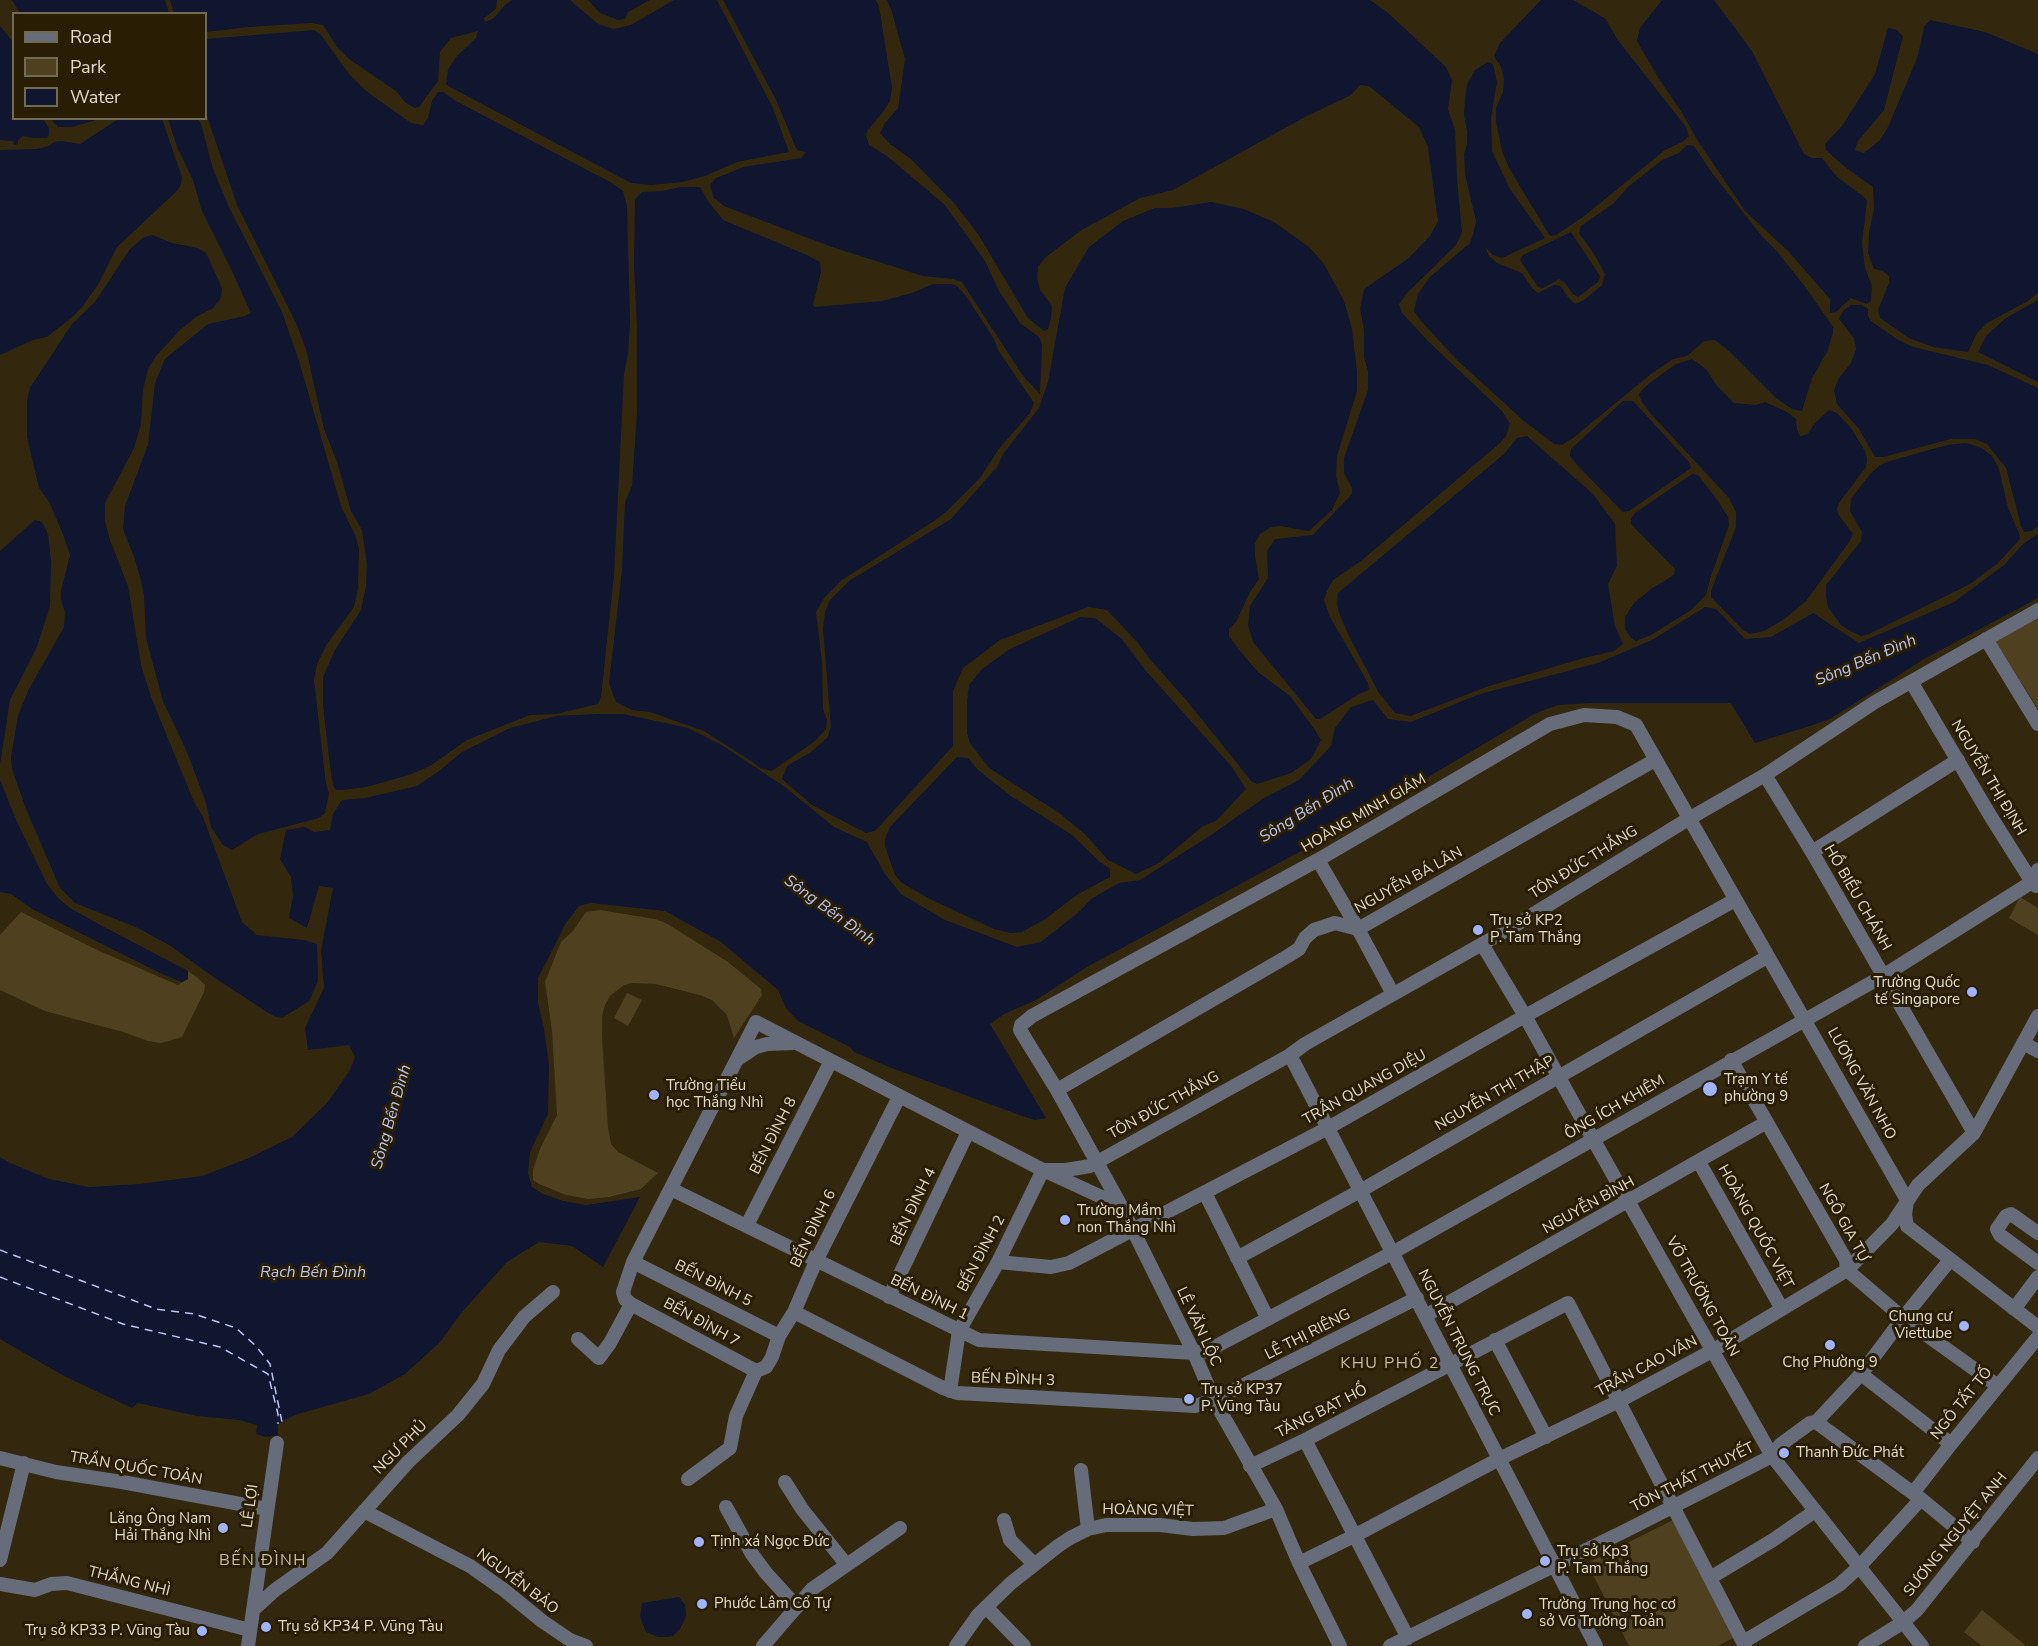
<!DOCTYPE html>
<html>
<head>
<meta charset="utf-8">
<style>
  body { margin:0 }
  #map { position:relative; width:2038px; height:1646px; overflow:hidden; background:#33280e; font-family:"Nunito Sans",sans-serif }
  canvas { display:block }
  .legend { position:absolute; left:12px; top:12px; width:195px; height:108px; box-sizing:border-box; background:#291e04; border:2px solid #736a54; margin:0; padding:8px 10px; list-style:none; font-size:18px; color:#e2dbcc }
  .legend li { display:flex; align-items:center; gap:12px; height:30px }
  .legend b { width:30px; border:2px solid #736a54 }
</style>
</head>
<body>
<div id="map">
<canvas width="2038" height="1646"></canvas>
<ul class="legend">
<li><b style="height:8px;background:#676c7b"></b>Road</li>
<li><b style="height:16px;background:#4f4020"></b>Park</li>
<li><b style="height:16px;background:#101530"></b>Water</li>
</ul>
</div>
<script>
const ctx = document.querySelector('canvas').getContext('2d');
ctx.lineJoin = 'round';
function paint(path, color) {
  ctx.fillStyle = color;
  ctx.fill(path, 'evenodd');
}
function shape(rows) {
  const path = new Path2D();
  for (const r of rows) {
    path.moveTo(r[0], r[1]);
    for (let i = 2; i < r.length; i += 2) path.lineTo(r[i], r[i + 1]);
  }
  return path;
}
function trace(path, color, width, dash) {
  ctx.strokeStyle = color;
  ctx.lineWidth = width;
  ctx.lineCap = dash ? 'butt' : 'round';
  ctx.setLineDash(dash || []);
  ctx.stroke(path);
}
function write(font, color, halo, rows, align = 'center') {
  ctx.font = font + ' "Nunito Sans",sans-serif';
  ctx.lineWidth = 6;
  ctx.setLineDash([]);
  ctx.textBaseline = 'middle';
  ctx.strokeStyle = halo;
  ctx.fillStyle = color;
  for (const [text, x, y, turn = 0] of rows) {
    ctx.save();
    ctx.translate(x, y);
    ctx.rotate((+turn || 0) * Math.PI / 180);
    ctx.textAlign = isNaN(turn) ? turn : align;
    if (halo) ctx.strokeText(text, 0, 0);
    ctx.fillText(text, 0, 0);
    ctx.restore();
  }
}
paint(shape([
  [2038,616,2038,709,1995,641],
  [2020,897,2038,908,2038,935,2009,918],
  [600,910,655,919,666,923,728,962,761,989,762,995,734,1038,727,1015,712,1000,700,995,656,984,633,983,624,985,610,996,605,1005,602,1016,602,1037,608,1128,611,1144,618,1152,658,1173,641,1189,609,1197,588,1199,566,1195,539,1184,533,1180,533,1170,540,1149,557,1115,552,1031,545,982,561,942,573,931,586,912],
  [21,912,95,949,178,985,188,979,188,971,198,978,205,985,204,992,182,1037,161,1043,148,1041,123,1032,45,1011,0,990,0,935],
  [627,993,642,1000,628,1026,614,1018],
  [1673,1520,1733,1638,1718,1646,1629,1646,1587,1563],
  [1982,1610,2025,1645,2024,1646,1982,1646,1964,1632]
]), '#4f4020');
paint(shape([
  [12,0,165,0,169,13,20,13],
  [170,0,497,0,496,9,484,18,485,22,494,18,505,5,512,0,570,0,598,24,614,29,631,25,674,0,717,0,773,108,789,152,737,162,705,176,682,182,651,185,631,183,450,87,446,84,448,70,456,57,476,38,478,31,451,38,440,52,438,81,419,107,415,108,406,103,396,91,349,59,337,47,323,25,311,23,249,27,206,32,206,14,174,13],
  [588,0,650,0,628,12,625,19,618,20,600,13],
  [723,0,876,0,879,6,892,88,890,101,882,113,868,130,866,135,869,145,887,156,945,205,985,261,999,291,1020,323,1039,337,1042,345,1040,394,1023,376,962,282,953,279,923,276,832,247,724,206,714,198,710,185,716,178,744,167,801,158,806,152,799,151,796,148,776,100],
  [887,0,1370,0,1388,13,1446,67,1452,80,1448,109,1455,130,1457,179,1462,232,1456,245,1407,293,1399,304,1402,313,1429,342,1502,411,1510,424,1506,436,1500,443,1361,561,1333,580,1327,591,1324,600,1330,617,1368,683,1369,690,1359,694,1320,719,1316,719,1253,642,1248,625,1250,606,1268,578,1267,551,1275,539,1313,535,1352,494,1352,488,1344,473,1344,458,1368,390,1368,372,1364,357,1364,330,1360,309,1364,289,1409,258,1430,236,1438,221,1428,147,1419,127,1369,86,1360,85,1351,95,1305,117,1173,190,1140,198,1080,231,1046,257,1038,267,1037,277,1040,290,1051,304,1052,307,1051,318,1048,329,1044,331,1028,318,978,234,955,204,911,159,890,144,880,133,885,123,898,108,905,59,892,12],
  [1541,0,1573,0,1606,19,1617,39,1686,127,1689,136,1682,142,1665,150,1583,217,1556,235,1550,236,1509,168,1502,151,1496,122,1496,108,1503,92,1504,79,1501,67,1494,56,1500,43],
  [1662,0,1714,0,1752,51,1804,154,1812,158,1822,158,1837,177,1863,196,1867,201,1862,243,1865,268,1872,286,1871,301,1867,304,1851,298,1836,312,1830,313,1830,299,1789,252,1745,211,1698,141,1681,111,1659,79,1637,41,1640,28],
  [1930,20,1985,32,2038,54,2038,293,2026,302,1987,323,1977,333,1968,352,1933,347,1909,338,1880,318,1878,310,1889,283,1889,276,1883,271,1874,269,1868,253,1869,232,1874,209,1873,187,1845,167,1826,150,1825,144,1842,126,1875,74,1888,28,1895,29,1903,36,1884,110,1858,141,1855,150,1864,153,1880,140,1888,127,1918,56,1924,27],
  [0,26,13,42,14,118,43,119,49,128,49,135,47,138,33,138,23,136,18,140,18,144,14,145,13,141,0,140],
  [314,30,321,35,349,74,366,91,411,123,423,125,428,118,432,101,438,92,443,92,456,101,612,183,623,191,627,206,630,320,628,354,624,374,614,575,601,697,598,704,556,714,530,715,467,740,430,766,409,775,366,787,342,790,336,790,333,785,330,766,323,706,323,677,335,650,361,610,366,586,367,564,362,530,351,511,337,462,324,429,306,349,296,323,237,205,206,113,206,39],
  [1488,62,1493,64,1497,82,1491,118,1492,151,1510,189,1545,238,1502,258,1493,255,1485,247,1489,256,1497,263,1522,273,1532,288,1538,293,1554,285,1561,286,1567,296,1575,304,1584,300,1602,285,1605,274,1594,254,1579,233,1581,226,1614,203,1628,187,1662,160,1679,153,1687,145,1694,146,1712,173,1761,235,1776,250,1806,288,1833,327,1833,333,1827,352,1812,378,1802,411,1792,409,1776,398,1730,352,1715,340,1704,341,1687,356,1673,359,1651,374,1573,438,1562,445,1554,444,1524,421,1457,360,1421,321,1414,311,1418,294,1430,277,1470,243,1473,234,1476,221,1465,174,1464,154,1467,144,1467,131,1464,114,1465,101,1467,84,1475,70],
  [120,118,162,119,182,177,181,185,177,191,117,247,99,283,82,307,71,318,47,337,33,340,0,355,0,150,37,149,49,146,54,142,62,141,80,144],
  [52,119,52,118,99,119,73,127,58,127,53,122],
  [168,119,198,119,201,124,213,169,228,205,282,312,299,361,341,506,356,537,359,549,358,588,354,607,327,644,317,664,314,680,326,784,329,793,325,813,319,818,258,834,232,850,223,845,211,827,206,803,187,752,163,701,146,638,144,595,141,580,134,557,123,529,125,506,148,445,155,383,165,359,208,324,245,316,251,313,231,269,202,211,193,180,177,147],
  [681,187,700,187,708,201,723,220,807,255,820,262,821,272,813,305,815,307,882,301,912,293,933,284,951,284,957,286,966,296,994,339,998,350,1034,403,1030,413,998,450,980,478,946,512,934,521,842,580,824,598,816,612,822,662,823,709,827,720,826,729,815,741,772,771,760,768,754,763,704,731,650,712,632,710,616,702,609,683,622,570,625,502,632,486,637,413,637,326,634,266,635,199,642,192,662,191],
  [1211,202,1244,209,1274,222,1309,247,1324,264,1344,301,1352,329,1357,372,1357,391,1337,456,1336,475,1340,493,1332,510,1309,531,1280,526,1271,527,1260,534,1255,543,1255,556,1259,579,1250,592,1236,622,1229,629,1229,636,1240,651,1258,672,1290,696,1315,730,1321,740,1311,759,1291,773,1257,784,1252,782,1187,701,1149,658,1138,643,1107,610,1088,607,1000,640,963,668,953,691,953,746,875,831,866,833,812,805,782,779,787,766,811,752,827,738,831,727,823,629,825,612,830,600,849,581,951,519,997,467,1003,454,1039,408,1048,382,1065,288,1089,247,1123,221,1155,208,1172,208],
  [1571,232,1600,276,1598,282,1578,297,1573,294,1565,283,1559,279,1543,288,1538,287,1520,260,1523,255],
  [153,235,172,243,198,248,206,253,222,288,221,298,213,308,196,317,180,330,156,356,148,369,143,390,141,424,134,448,105,503,105,521,110,540,128,586,141,665,151,697,194,802,203,817,242,922,257,935,304,940,317,944,318,981,311,997,309,1001,282,1018,276,1017,267,1012,215,978,169,945,138,928,75,903,60,888,26,809,12,769,11,757,18,715,29,689,64,627,65,612,61,600,61,591,70,555,63,534,49,502,39,488,27,437,27,400,30,388,72,324,95,302,130,249,144,237],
  [2038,300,2038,382,1978,352,1986,336,2006,318],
  [1851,305,1862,305,1868,309,1868,316,1871,321,1897,339,1913,347,1988,365,2038,388,2038,526,2032,531,2024,532,2021,526,2006,468,1987,444,1975,439,1951,439,1883,457,1875,457,1859,429,1837,404,1834,390,1839,378,1851,363,1856,349,1854,338,1839,319,1843,311],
  [1692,359,1706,369,1717,386,1734,403,1756,405,1765,402,1787,412,1796,419,1797,429,1800,436,1808,434,1814,424,1829,410,1837,413,1851,428,1865,451,1867,459,1866,467,1839,503,1837,509,1838,514,1853,534,1849,542,1806,601,1783,620,1764,631,1750,634,1743,630,1711,597,1711,591,1736,527,1736,512,1729,498,1651,414,1642,402,1639,395,1642,390,1651,382,1676,364],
  [1623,401,1633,401,1689,462,1691,468,1629,511,1623,512,1579,467,1570,456,1571,449],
  [1527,436,1593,494,1615,524,1617,566,1608,584,1615,626,1623,644,1614,651,1584,658,1489,686,1411,716,1395,713,1379,693,1350,638,1339,613,1337,604,1338,593,1504,454,1517,438],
  [1966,443,1982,448,1992,456,1999,469,2008,508,2019,533,2020,539,1998,563,1970,584,1869,634,1861,636,1850,631,1841,625,1828,607,1826,597,1826,585,1861,541,1862,532,1850,511,1851,499,1871,473,1880,465,1890,461,1947,445],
  [1692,474,1698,475,1718,501,1728,517,1729,525,1710,579,1706,595,1691,610,1651,635,1636,641,1631,638,1625,629,1625,617,1634,603,1651,589,1674,575,1675,569,1631,524,1631,519,1635,513],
  [35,520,42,522,48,534,51,560,50,606,37,647,10,700,0,765,0,551],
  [2038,534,2038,598,1924,659,1830,719,1813,725,1755,743,1731,703,1589,703,1558,705,1536,713,1327,837,1087,967,1036,1000,1004,1014,990,1024,1046,1118,1035,1120,1025,1117,889,1067,854,1052,850,1047,798,1021,786,1008,778,990,721,942,665,911,591,903,579,906,566,923,538,978,538,1002,544,1029,549,1065,548,1114,530,1152,528,1173,532,1187,543,1194,563,1201,586,1205,640,1197,603,1267,572,1246,539,1242,507,1262,462,1312,440,1342,405,1374,369,1394,298,1414,284,1420,278,1425,278,1435,267,1437,256,1434,257,1425,239,1420,197,1416,138,1403,132,1408,64,1376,0,1339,0,1157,10,1163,49,1179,89,1187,140,1184,202,1176,249,1158,292,1137,328,1102,350,1070,355,1057,349,1045,308,1050,305,1028,324,988,321,951,333,888,319,886,307,928,289,918,293,896,291,877,280,859,286,830,305,827,314,832,330,830,333,814,342,800,365,798,417,786,439,771,462,752,510,728,556,716,598,714,623,714,688,728,720,744,785,787,834,827,867,842,885,874,901,894,945,920,1017,947,1041,942,1080,911,1091,899,1119,883,1140,880,1211,835,1264,798,1299,780,1331,746,1335,728,1351,707,1373,700,1388,719,1411,722,1480,694,1598,663,1652,640,1705,607,1716,609,1722,615,1745,639,1771,637,1813,613,1859,643,1954,602,2004,565,2024,543],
  [1080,617,1095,618,1122,639,1146,671,1232,767,1246,789,1216,821,1203,826,1159,863,1136,874,1108,860,1085,834,1059,813,989,768,970,743,967,733,967,701,969,685,982,669,1010,649],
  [957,757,968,758,978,770,1011,796,1072,835,1100,862,1110,869,1110,877,1078,894,1044,920,1022,932,1011,933,994,929,928,898,902,883,895,875,885,846,885,839,890,827],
  [0,780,17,822,47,884,58,898,70,908,106,928,188,971,188,979,182,982,162,974,34,910,11,894,0,892],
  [679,1597,685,1605,686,1616,680,1629,673,1636,668,1637,658,1637,646,1632,640,1617,642,1603]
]), '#101530');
trace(shape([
  [0,1250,156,1309,194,1314,236,1328,256,1346,270,1364,282,1422],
  [0,1277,123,1324,220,1347,268,1374,278,1414,278,1424]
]), '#bac6f5', 1.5, [8, 6]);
trace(shape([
  [1986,639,2038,724],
  [1912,683,1991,817,2032,882,2036,886],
  [1765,775,1812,852,1974,1133],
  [1812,852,1958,760],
  [1318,860,1358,929,1393,994],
  [1482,944,1525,1016,1593,1139,1772,1456,1922,1646],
  [2023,1043,2038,1051],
  [1290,1055,1596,1646],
  [738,1059,756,1047,767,1044,793,1043],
  [1731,1060,1846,1260,1847,1270,1903,1318,1998,1386],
  [1057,1090,1288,956,1299,949,1305,938,1314,930,1335,923,1358,929,1655,760],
  [1699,1162,1782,1309],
  [671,1189,979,1340,1194,1353,1207,1351,1392,1253,1883,976,2032,882,2038,870],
  [1205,1193,1268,1319],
  [747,1225,831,1061],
  [2038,1233,2011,1214,2006,1216,1997,1229,2000,1235,2038,1263],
  [1237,1258,1360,1191,1767,957],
  [633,1262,779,1336],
  [998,1262,1051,1267,1069,1263,1328,1128,1525,1016,1735,900],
  [889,1297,968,1132],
  [2014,1309,2038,1277],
  [794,1312,943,1388,957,1393,1195,1406,1214,1400,1417,1298],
  [1425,1316,1767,1122],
  [578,1339,599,1358,610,1343,631,1304],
  [1495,1340,1546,1437],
  [756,1371,631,1304,625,1299,623,1292,633,1262,756,1022,1043,1170,1121,1206],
  [756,1371,766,1367,772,1357,779,1336,794,1312,816,1261,899,1097],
  [1861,1374,1951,1444],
  [950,1391,959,1331,998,1262,1043,1170,1066,1170,1090,1166,1290,1055,1305,1044,1514,926,1685,821,1765,775,1875,702,2038,610],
  [1816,1422,1921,1499,1973,1542],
  [1305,1440,1408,1638],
  [0,1458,56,1472,122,1482,267,1509],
  [1250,1466,1305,1440,1568,1303,1745,1646],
  [1081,1470,1088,1529],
  [688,1479,730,1448,736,1416,756,1371],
  [785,1482,802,1509,846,1564],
  [1913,1493,1951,1444,2038,1337],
  [726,1507,752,1554,766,1573,797,1607],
  [364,1511,470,1566,504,1590,542,1621,570,1640,586,1646],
  [1004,1520,1010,1540,1034,1564],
  [0,1560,24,1463],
  [1299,1563,1354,1536,1499,1459,1619,1401,1712,1351,1847,1270,1892,1224,1918,1185,1974,1133,2038,1016],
  [1710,1578,1773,1540,1815,1511],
  [0,1584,35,1590,51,1584,67,1583,250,1630],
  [986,1607,1024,1646],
  [253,1610,275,1590,327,1553,408,1462,458,1415,483,1384,499,1350,509,1337,524,1317,553,1292],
  [1743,1642,1839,1585,1859,1567,1921,1499],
  [248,1646,277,1443],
  [763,1646,812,1589,900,1528],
  [956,1646,978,1615,1011,1583,1058,1546,1070,1538,1088,1529,1106,1525,1160,1525,1193,1529,1224,1528,1276,1509],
  [1340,1646,1299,1563,1276,1509,1214,1400,1194,1353,1121,1206,1057,1090,1020,1030,1021,1025,1032,1016,1318,860,1550,724,1584,715,1617,717,1636,725,1907,1200,1905,1215,1907,1226,2038,1327],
  [1390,1646,1629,1529,1772,1456,1780,1445,1810,1423,1816,1422,1861,1374,1903,1318,1950,1260],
  [1865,1646,1902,1623,1917,1610,2038,1458]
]), '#676c7b', 14);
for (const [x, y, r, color] of [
  [1478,930,6,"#a1b3fd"],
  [1972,992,6,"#a1b3fd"],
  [1710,1089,8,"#a1b3fd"],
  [654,1095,6,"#a1b3fd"],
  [1065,1220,6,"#a1b3fd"],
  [1964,1326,6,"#a1b3fd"],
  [1830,1345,6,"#a1b3fd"],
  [1189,1399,6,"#a1b3fd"],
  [1784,1453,6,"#a1b3fd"],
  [223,1528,6,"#a1b3fd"],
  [699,1542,6,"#a1b3fd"],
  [1545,1561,6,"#a1b3fd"],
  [702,1604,6,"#a1b3fd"],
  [1527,1614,6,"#a1b3fd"],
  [266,1627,6,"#a1b3fd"],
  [202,1631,6,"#a1b3fd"]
]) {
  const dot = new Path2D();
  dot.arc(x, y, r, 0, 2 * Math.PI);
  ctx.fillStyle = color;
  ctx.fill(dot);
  trace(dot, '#291e04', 2);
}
write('15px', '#e2dbcc', '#291e04', [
  ["NGUYỄN THỊ ĐỊNH",1988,778,59],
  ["HOÀNG MINH GIÁM",1364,814,-30],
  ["TÔN ĐỨC THẮNG",1584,863,-32],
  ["NGUYỄN BÁ LÂN",1409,881,-29],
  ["HỒ BIỂU CHÁNH",1857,898,60],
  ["LƯƠNG VĂN NHO",1861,1084,61],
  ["TRẦN QUANG DIỆU",1365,1088,-29],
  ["NGUYỄN THỊ THẬP",1495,1094,-30],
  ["TÔN ĐỨC THẮNG",1164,1106,-29],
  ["ÔNG ÍCH KHIÊM",1615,1108,-30],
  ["BẾN ĐÌNH 8",774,1136,-63],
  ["NGUYỄN BÌNH",1589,1206,-29],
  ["BẾN ĐÌNH 4",914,1207,-64],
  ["NGÔ GIA TỰ",1843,1223,61],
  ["HOÀNG QUỐC VIỆT",1755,1227,61],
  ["BẾN ĐÌNH 6",814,1229,-64],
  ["BẾN ĐÌNH 2",982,1254,-62],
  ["BẾN ĐÌNH 5",713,1284,27],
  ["VÕ TRƯỜNG TOẢN",1702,1297,61],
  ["BẾN ĐÌNH 1",929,1298,26],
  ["BẾN ĐÌNH 7",701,1323,29],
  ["LÊ VĂN LỘC",1198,1327,65],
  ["LÊ THỊ RIÊNG",1308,1335,-27],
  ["NGUYỄN TRUNG TRỰC",1458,1343,63],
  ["TRẦN CAO VÂN",1647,1367,-28],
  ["BẾN ĐÌNH 3",1013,1380,2],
  ["NGÔ TẤT TỐ",1962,1404,-51],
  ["TĂNG BẠT HỔ",1322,1412,-27],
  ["NGƯ PHỦ",401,1448,-45],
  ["TRẦN QUỐC TOẢN",136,1469,10],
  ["TÔN THẤT THUYẾT",1693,1478,-27],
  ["LÊ LỢI",251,1506,-82],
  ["HOÀNG VIỆT",1148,1511,1],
  ["SƯƠNG NGUYỆT ANH",1956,1535,-51],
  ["THẮNG NHÌ",129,1582,14],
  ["NGUYỄN BẢO",517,1582,37]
]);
write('15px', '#e2dbcc', '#291e04', [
  ["Trụ sở KP2",1490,921],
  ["P. Tam Thắng",1490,938],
  ["Trường Quốc",1960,983,"right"],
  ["tế Singapore",1960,1000,"right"],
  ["Trạm Y tế",1724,1080],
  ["phường 9",1724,1097],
  ["Trường Tiểu",666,1086],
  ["học Thắng Nhì",666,1103],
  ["Trường Mầm",1077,1211],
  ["non Thắng Nhì",1077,1228],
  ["Chung cư",1952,1317,"right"],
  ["Viettube",1952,1334,"right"],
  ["Chợ Phường 9",1830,1363,"center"],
  ["Trụ sở KP37",1201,1390],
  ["P. Vũng Tàu",1201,1407],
  ["Thanh Đức Phát",1796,1453],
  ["Lăng Ông Nam",211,1519,"right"],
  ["Hải Thắng Nhì",211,1536,"right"],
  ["Tịnh xá Ngọc Đức",711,1542],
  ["Trụ sở Kp3",1557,1552],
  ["P. Tam Thắng",1557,1569],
  ["Phước Lâm Cổ Tự",714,1604],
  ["Trường Trung học cơ",1539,1605],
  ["sở Võ Trường Toản",1539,1622],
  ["Trụ sở KP34 P. Vũng Tàu",278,1627],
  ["Trụ sở KP33 P. Vũng Tàu",190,1631,"right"]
], 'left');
write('italic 16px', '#bac6f5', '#291e04', [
  ["Sông Bến Đình",1866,661,-23],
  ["Sông Bến Đình",1307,811,-32],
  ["Sông Bến Đình",829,911,36],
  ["Sông Bến Đình",392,1117,-74],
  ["Rạch Bến Đình",313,1273]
]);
ctx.letterSpacing = '1.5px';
write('16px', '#cbbd9f', '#291e04', [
  ["KHU PHỐ 2",1390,1364],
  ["BẾN ĐÌNH",263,1561]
]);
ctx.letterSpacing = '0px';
</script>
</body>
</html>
